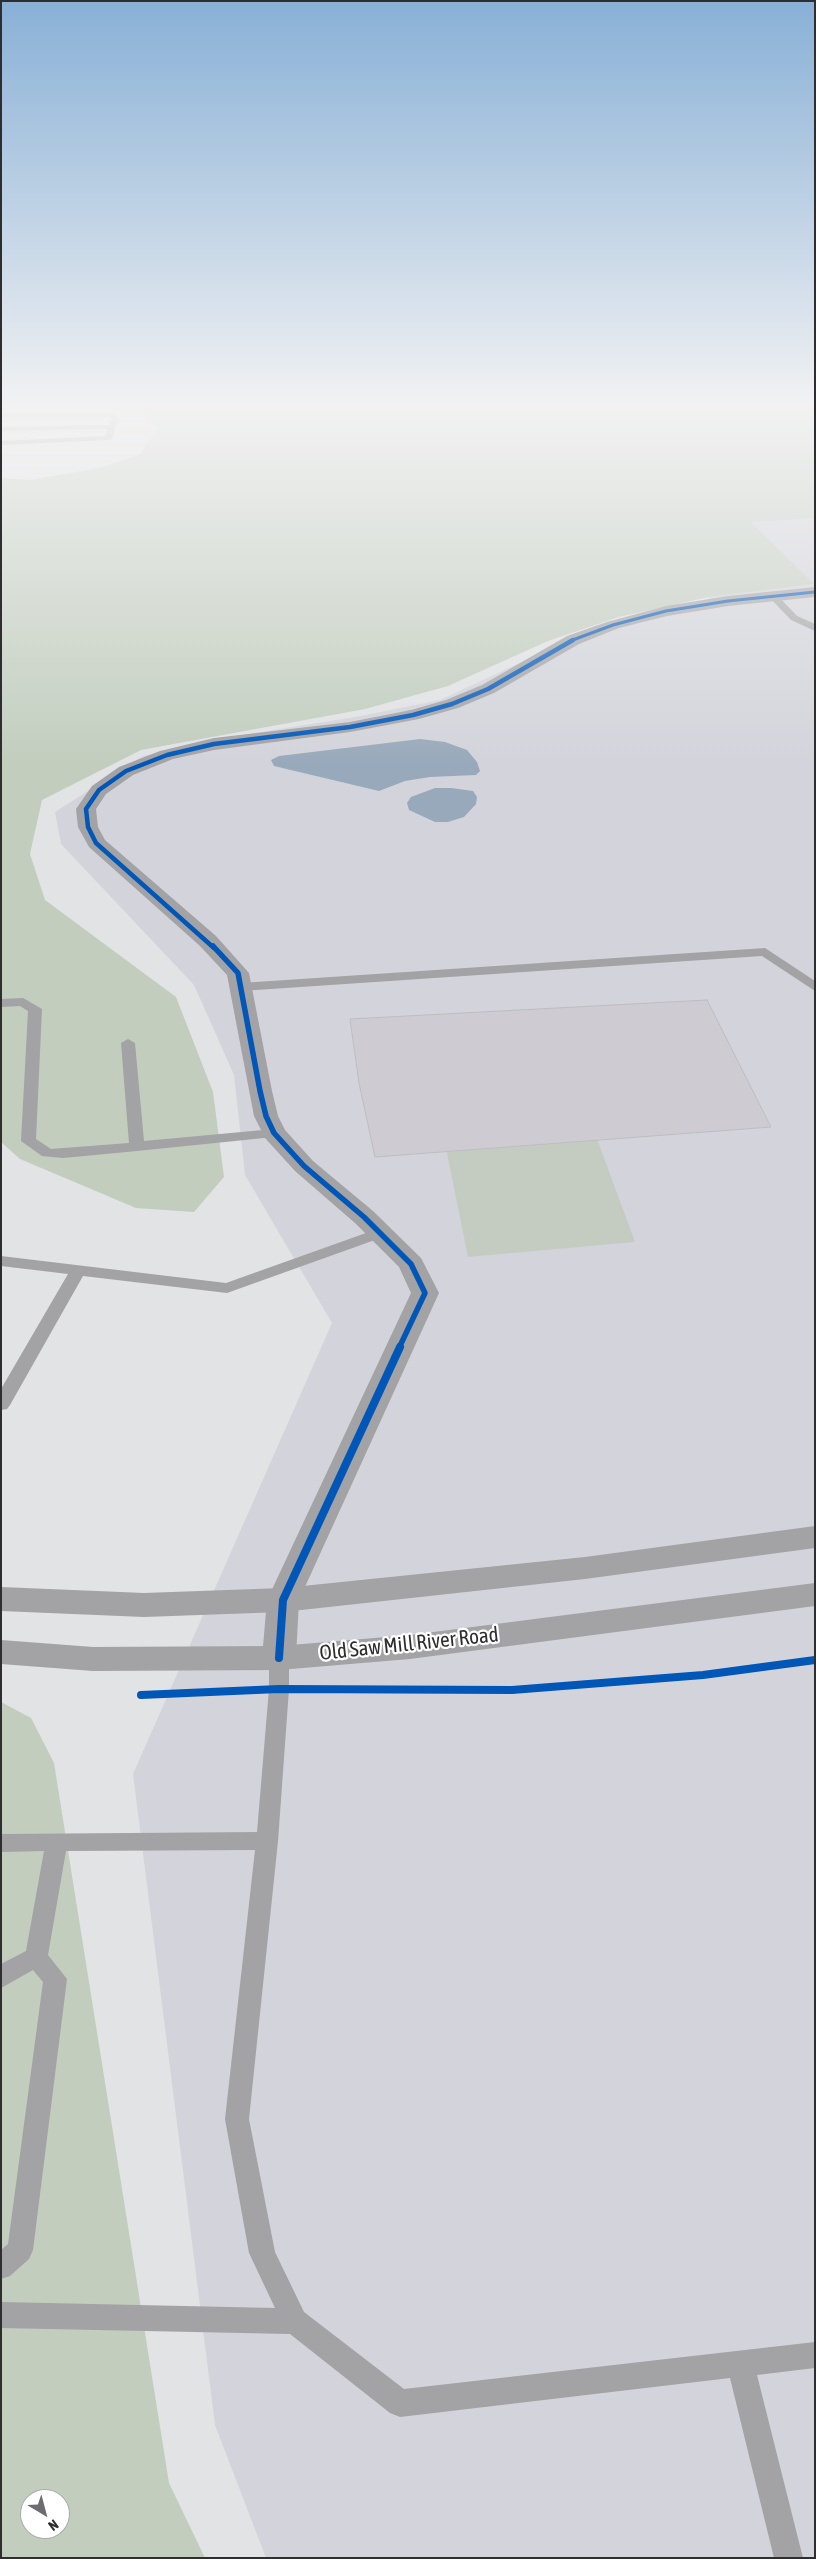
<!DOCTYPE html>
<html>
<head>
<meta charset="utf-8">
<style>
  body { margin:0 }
  #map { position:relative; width:816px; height:2559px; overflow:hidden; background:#e2e3e5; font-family:"Asap Condensed",sans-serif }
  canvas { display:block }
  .frame { position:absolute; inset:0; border:2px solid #2e2e30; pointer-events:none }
  .north { position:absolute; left:20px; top:2489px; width:50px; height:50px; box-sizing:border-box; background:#fff; border:1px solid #ababac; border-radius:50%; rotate:143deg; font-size:14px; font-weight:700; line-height:20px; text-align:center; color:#2e2e30 }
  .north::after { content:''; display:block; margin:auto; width:18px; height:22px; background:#6d6d6f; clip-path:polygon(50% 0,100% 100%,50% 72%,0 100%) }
</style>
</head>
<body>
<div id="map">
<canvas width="816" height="2559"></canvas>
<div class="frame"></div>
<div class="north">N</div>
</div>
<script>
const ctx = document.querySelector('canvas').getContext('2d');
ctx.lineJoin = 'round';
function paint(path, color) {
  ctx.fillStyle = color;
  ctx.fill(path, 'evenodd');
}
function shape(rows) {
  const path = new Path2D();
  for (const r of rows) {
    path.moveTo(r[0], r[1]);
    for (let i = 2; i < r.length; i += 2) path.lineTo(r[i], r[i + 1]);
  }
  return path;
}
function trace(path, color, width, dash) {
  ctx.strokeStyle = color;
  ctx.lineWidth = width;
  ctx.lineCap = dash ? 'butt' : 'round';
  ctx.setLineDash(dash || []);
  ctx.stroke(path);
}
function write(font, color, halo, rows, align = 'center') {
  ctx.font = font + ' "Asap Condensed",sans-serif';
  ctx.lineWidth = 4.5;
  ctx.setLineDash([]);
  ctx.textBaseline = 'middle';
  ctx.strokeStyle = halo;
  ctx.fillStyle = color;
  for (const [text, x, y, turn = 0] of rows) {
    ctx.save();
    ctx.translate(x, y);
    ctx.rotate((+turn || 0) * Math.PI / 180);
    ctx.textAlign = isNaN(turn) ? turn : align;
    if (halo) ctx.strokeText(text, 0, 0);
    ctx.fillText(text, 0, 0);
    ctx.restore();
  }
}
paint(shape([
  [815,471,815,2558,266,2558,215,2425,133,1774,332,1323,245,1175,234,1075,194,985,61,844,55,812,143,756,236,736,355,717,440,700,594,628,709,600,708,585,686,474]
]), '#d3d4db');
paint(shape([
  [596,1136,635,1242,468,1257,446,1148]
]), '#c4ccc2');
paint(shape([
  [142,407,815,407,815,518,751,522,814,584,709,597,619,617,548,641,448,686,365,709,141,750,42,800,30,854,45,900,176,997,213,1092,224,1177,194,1212,136,1208,20,1159,1,1142,1,478,30,480,99,468,140,454,157,429,139,409],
  [1,1702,31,1718,54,1763,169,2483,205,2558,1,2558],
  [30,2499,60,2499,60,2529,30,2529]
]), '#c2cdbe');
paint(shape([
  [420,739,445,742,467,750,477,762,480,771,476,775,430,777,405,781,379,791,274,766,271,760,279,756],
  [435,788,451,788,473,791,477,797,476,804,464,817,448,822,435,822,409,810,407,803,411,797]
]), '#98a9bb');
const building = shape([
  [707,1000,771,1127,375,1157,359,1083,350,1019,707,1000]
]);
paint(building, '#ceccd2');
trace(building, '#bebec0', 1);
paint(shape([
  [1,413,112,413,120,419,115,427,113,438,109,440,1,445,1,441,105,436,107,429,1,431,1,427,109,425,112,419,110,417,1,417,1,413],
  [770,594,776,594,797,616,815,624,815,631,791,620,770,598,770,594],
  [765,948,815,981,815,991,762,956,241,991,234,987,241,983,765,948],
  [23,998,42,1009,36,1139,51,1149,129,1143,121,1043,128,1039,135,1043,144,1141,274,1129,281,1133,274,1137,137,1151,63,1158,42,1156,21,1141,28,1011,20,1006,1,1007,1,999,23,998],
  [380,1228,386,1230,388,1233,386,1236,227,1293,83,1276,10,1405,7,1409,1,1410,1,1389,68,1274,1,1266,1,1256,226,1283,380,1228],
  [279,1651,286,1653,289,1658,289,1689,278,1841,249,2119,275,2252,304,2312,404,2389,815,2342,815,2368,757,2375,803,2558,774,2558,730,2378,400,2417,390,2413,290,2334,1,2328,1,2302,275,2308,249,2253,225,2119,255,1850,66,1851,48,1955,67,1979,33,2250,29,2259,10,2276,1,2279,1,2250,8,2244,43,1982,33,1970,1,1988,1,1964,26,1951,44,1851,1,1852,1,1834,257,1832,269,1689,269,1658,272,1653,279,1651]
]), '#a3a2a4');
paint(shape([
  [815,587,815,597,728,606,667,616,619,628,579,644,494,693,458,708,419,719,350,732,214,750,173,759,133,775,106,794,96,809,98,827,105,840,216,936,249,973,272,1091,278,1116,285,1130,313,1161,373,1211,421,1258,439,1293,299,1600,296,1658,291,1667,279,1670,267,1667,262,1658,267,1600,411,1293,399,1267,355,1223,295,1171,265,1138,254,1116,227,975,200,946,89,847,78,827,76,809,92,786,119,767,160,751,214,738,350,722,411,710,446,700,482,685,567,636,607,622,666,606,728,596,815,587]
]), '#a3a2a4');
paint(shape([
  [815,1526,815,1548,585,1579,283,1612,144,1617,1,1611,1,1587,144,1593,283,1588,585,1557,815,1526],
  [815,1583,815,1606,410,1659,279,1670,93,1671,1,1664,1,1640,93,1647,279,1646,410,1635,815,1583]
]), '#a3a2a4');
trace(shape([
  [570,641,613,625,666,611,728,601,815,592]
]), '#0057b8', 3);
trace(shape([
  [214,948,96,843,88,827,86,809,99,790,126,771,167,755,214,744,350,727,413,715,452,704,488,689,573,640]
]), '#0057b8', 4.5);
trace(shape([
  [213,946,238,973,260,1091,266,1116,274,1133,304,1166,364,1217,411,1264,425,1293,399,1348]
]), '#0057b8', 5.5);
trace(shape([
  [279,1658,283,1600,400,1347],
  [141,1695,279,1689,512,1690,703,1675,815,1660]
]), '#0057b8', 8);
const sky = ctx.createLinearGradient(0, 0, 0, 765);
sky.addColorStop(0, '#88b0d6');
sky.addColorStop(0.53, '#f2f2f3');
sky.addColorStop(1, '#f2f2f300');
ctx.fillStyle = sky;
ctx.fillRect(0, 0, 816, 765);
write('21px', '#2e2e30', '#fff', [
  ["Old Saw Mill River Road",409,1644,-6]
]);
</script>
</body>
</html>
